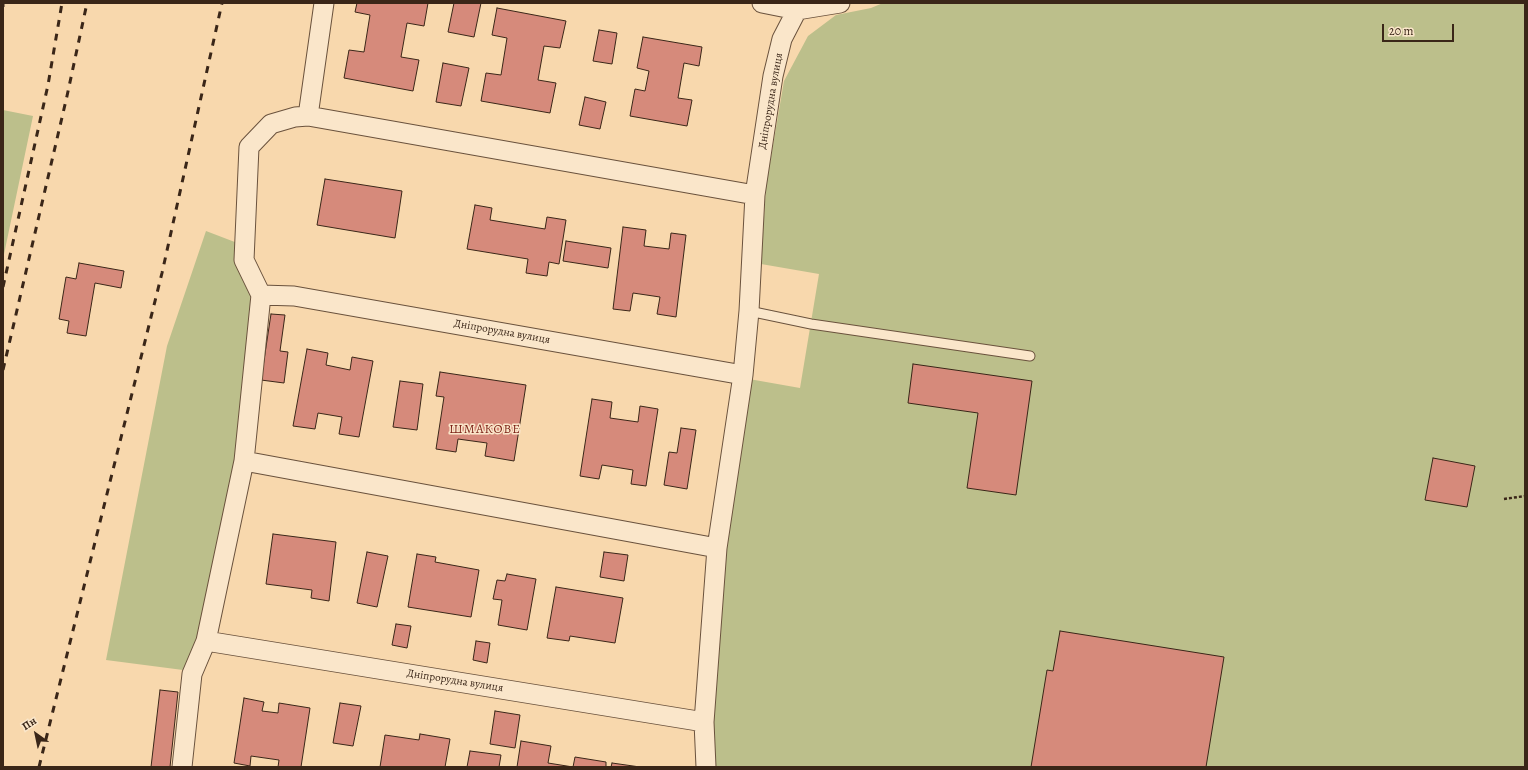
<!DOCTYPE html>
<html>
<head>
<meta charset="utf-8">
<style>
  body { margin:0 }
  #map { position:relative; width:1528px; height:770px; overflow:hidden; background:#f8d8ad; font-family:Alegreya,serif }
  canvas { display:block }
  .frame { position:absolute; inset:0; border:4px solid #3a2618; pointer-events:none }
  .north { position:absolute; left:16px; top:714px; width:40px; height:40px; -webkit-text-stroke:3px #fae6ca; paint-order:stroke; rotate:327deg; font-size:11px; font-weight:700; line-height:16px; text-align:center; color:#3a2618 }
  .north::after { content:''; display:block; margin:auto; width:14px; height:18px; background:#3a2618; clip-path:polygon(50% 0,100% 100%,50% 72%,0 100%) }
  .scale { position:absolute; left:1382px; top:24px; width:72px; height:18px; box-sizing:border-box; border:2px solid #3a2618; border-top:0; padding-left:5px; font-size:12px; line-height:14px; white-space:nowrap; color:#3a2618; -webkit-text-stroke:3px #fae6ca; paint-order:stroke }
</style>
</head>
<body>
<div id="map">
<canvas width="1528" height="770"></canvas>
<div class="frame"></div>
<div class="north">Пн</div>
<div class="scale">20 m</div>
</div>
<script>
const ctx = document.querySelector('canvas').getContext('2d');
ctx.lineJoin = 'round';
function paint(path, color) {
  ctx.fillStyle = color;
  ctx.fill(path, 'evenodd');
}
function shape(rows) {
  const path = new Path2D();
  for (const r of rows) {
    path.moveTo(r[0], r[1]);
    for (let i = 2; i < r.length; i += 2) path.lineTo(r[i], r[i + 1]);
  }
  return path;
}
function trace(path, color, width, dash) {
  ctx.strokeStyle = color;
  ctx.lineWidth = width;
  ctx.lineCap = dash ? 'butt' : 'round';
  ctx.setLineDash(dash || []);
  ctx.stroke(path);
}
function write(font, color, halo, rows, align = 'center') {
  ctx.font = font + ' Alegreya,serif';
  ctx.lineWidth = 3;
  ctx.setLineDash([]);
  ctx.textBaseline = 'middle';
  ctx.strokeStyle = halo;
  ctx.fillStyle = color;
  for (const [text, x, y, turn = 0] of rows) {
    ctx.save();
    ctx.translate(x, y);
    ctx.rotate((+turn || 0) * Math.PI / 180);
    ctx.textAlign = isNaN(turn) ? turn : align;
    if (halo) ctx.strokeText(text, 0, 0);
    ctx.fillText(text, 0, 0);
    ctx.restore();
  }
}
paint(shape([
  [883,3,1525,3,1525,767,713,767,711,724,724,552,749,379,800,388,819,274,761,264,766,186,784,81,808,36,836,15,871,8],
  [3,110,33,116,3,259],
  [206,231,240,244,251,295,237,460,198,636,183,670,106,660,167,346]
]), '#bcbf8b');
const building = shape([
  [357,3,428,3,424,26,407,23,401,57,419,60,413,91,344,78,349,50,364,52,370,15,355,12,357,3],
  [454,3,481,3,474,37,448,32,454,3],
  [497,8,566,21,560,48,544,46,538,80,556,83,550,113,481,101,486,73,501,75,507,38,492,35,497,8],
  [599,30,617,33,612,64,593,61,599,30],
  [643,37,702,47,699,66,684,63,678,98,692,100,687,126,630,116,635,89,645,91,649,71,637,68,643,37],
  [443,63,469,68,461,106,436,102,443,63],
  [585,97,606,102,600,129,579,125,585,97],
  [325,179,402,191,395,238,317,225,325,179],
  [475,205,492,208,490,220,545,229,547,217,566,220,559,264,549,262,547,276,526,273,528,259,467,249,475,205],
  [623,227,646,230,644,246,669,249,671,233,686,235,676,317,657,314,660,297,633,293,630,311,613,309,623,227],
  [566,241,611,248,608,268,563,261,566,241],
  [79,263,124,271,121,288,95,283,86,336,67,333,69,321,59,319,66,277,76,279,79,263],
  [271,314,285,315,280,351,288,352,284,383,261,380,271,314],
  [307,349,328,353,326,365,350,370,352,357,373,361,359,437,339,434,342,417,318,413,315,429,293,426,307,349],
  [913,364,1032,381,1016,495,967,488,978,413,908,403,913,364],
  [440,372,526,385,514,461,485,456,487,443,458,439,456,452,436,449,444,397,436,396,440,372],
  [400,381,423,384,417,430,393,427,400,381],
  [592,399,612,402,610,418,638,422,640,406,658,409,646,486,631,484,633,470,602,465,599,479,580,476,592,399],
  [681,428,696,430,687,489,664,485,669,452,677,453,681,428],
  [1433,458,1475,466,1467,507,1425,500,1433,458],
  [273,534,336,542,329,601,311,598,312,590,266,584,273,534],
  [367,552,388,556,377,607,357,603,367,552],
  [604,552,628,555,624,581,600,577,604,552],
  [417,554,436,557,435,562,479,570,471,617,408,607,417,554],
  [507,574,536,579,527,630,498,625,502,600,493,599,497,580,505,581,507,574],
  [556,587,623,598,615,643,570,636,569,641,547,638,556,587],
  [396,624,411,626,407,648,392,645,396,624],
  [1060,631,1224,657,1206,767,1031,767,1047,670,1053,671,1060,631],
  [476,641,490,643,487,663,473,660,476,641],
  [160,690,178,692,170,767,151,767,160,690],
  [244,698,264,702,262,711,278,713,279,703,310,708,301,767,278,767,279,760,251,756,250,766,234,763,244,698],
  [340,703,361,706,353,746,333,743,340,703],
  [495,711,520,715,515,748,490,744,495,711],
  [420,734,450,739,445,767,380,767,385,735,419,740,420,734],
  [521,741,551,746,548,763,573,767,575,757,606,762,606,767,517,767,521,741],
  [470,751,501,755,499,767,467,767,470,751],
  [612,763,640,767,611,767,612,763]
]);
paint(building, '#d68a7b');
trace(building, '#3a2618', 1);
const service = shape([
  [749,311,811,324,1030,356]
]);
const minor = shape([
  [762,3,797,10],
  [308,116,324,3],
  [261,295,294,296,743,375],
  [244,461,717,548],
  [206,641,704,722],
  [182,767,192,674,206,641,244,461,261,295,244,260,249,147,271,124,295,117,308,116,755,195],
  [706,767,704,722,717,548,743,375,749,311,755,195,773,76,782,39,797,10,840,3]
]);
trace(service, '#6a523d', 11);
trace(minor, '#6a523d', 21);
trace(shape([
  [1504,499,1525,496]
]), '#3a2618', 2.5, [3, 2]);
trace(service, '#fae6ca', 9);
trace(minor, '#fae6ca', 19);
trace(shape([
  [3,7,3,3],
  [3,287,48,85,62,3],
  [3,370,67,96,87,3],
  [39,767,162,273,222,3]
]), '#3a2618', 3, [7, 7]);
write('11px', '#3a2618', '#fae6ca', [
  ["Дніпрорудна вулиця",771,101,-80],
  ["Дніпрорудна вулиця",502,332,10],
  ["Дніпрорудна вулиця",455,681,9]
]);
ctx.letterSpacing = '1px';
write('13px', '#7a1f14', '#fae6ca', [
  ["ШМАКОВЕ",485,430]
]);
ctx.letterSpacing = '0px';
</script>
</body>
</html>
